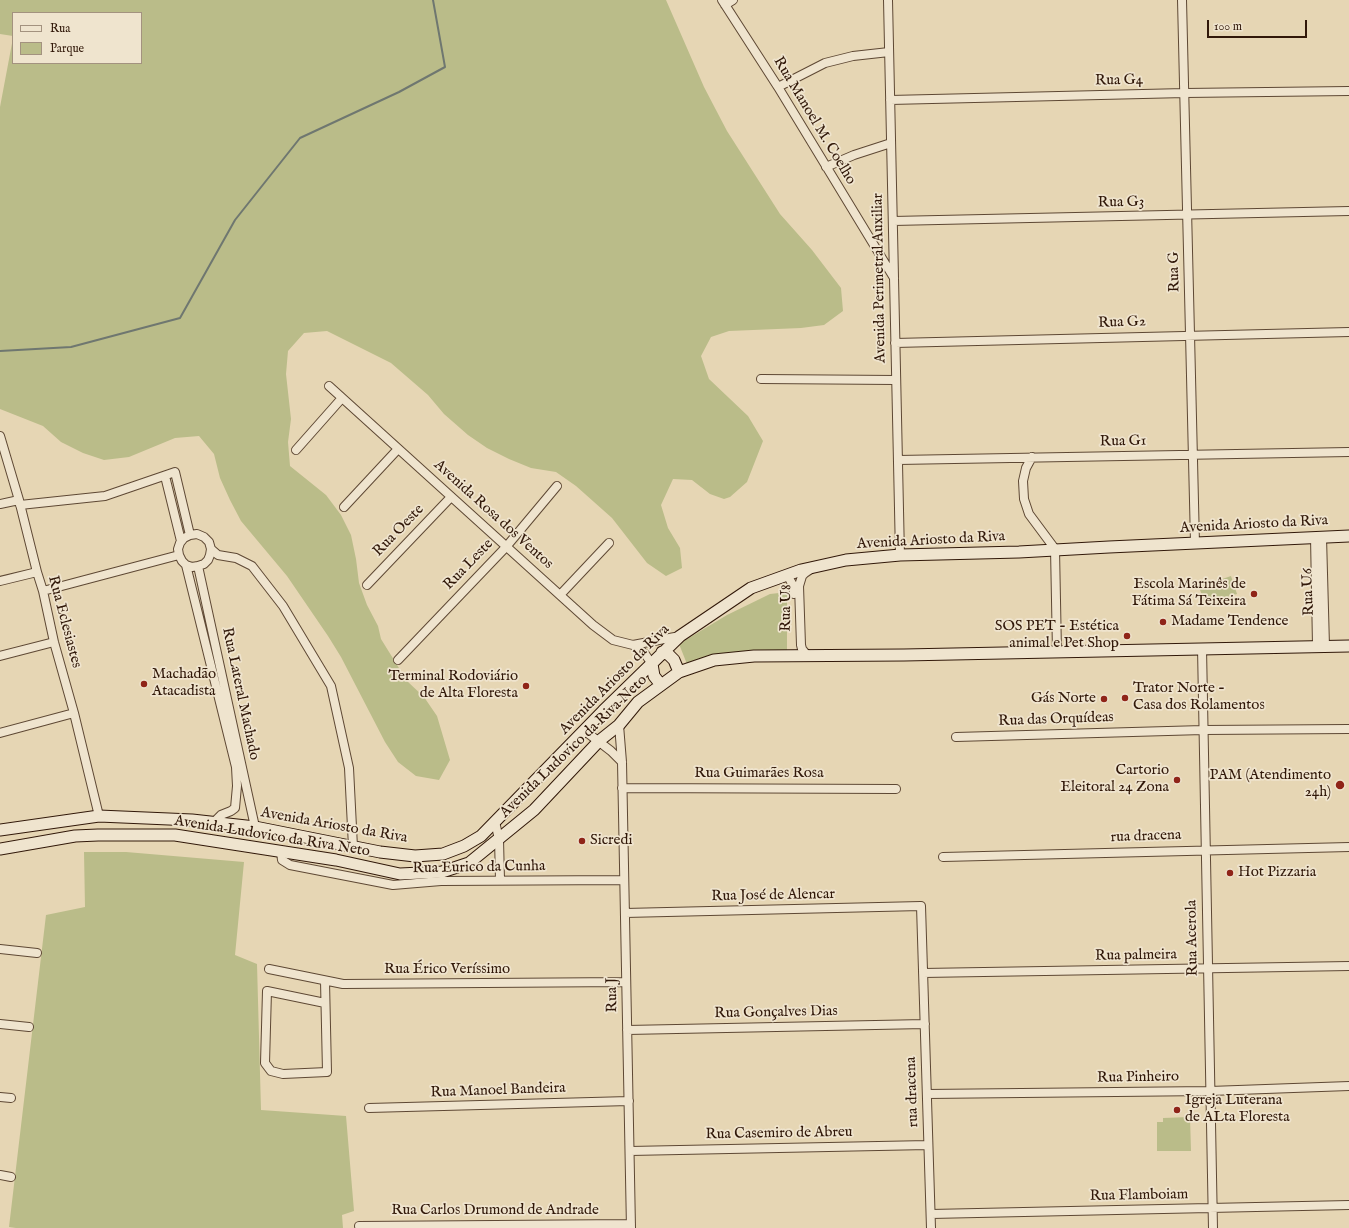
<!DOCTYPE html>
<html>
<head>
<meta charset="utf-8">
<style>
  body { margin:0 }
  #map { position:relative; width:1349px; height:1228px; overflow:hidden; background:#e6d6b4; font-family:"IM FELL English",serif }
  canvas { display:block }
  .legend { position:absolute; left:12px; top:12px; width:130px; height:52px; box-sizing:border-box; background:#efe4ce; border:1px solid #a3927f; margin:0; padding:5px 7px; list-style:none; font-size:12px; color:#311809 }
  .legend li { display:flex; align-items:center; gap:8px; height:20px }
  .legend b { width:20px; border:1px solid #a3927f }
  .scale { position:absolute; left:1207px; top:20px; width:100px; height:18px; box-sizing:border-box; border:2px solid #311809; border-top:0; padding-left:5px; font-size:12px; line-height:14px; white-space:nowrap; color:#311809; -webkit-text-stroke:3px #efe4ce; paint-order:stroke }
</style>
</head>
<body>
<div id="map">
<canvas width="1349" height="1228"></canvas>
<ul class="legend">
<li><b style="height:5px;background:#efe4ce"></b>Rua</li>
<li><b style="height:11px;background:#babc89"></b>Parque</li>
</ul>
<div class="scale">100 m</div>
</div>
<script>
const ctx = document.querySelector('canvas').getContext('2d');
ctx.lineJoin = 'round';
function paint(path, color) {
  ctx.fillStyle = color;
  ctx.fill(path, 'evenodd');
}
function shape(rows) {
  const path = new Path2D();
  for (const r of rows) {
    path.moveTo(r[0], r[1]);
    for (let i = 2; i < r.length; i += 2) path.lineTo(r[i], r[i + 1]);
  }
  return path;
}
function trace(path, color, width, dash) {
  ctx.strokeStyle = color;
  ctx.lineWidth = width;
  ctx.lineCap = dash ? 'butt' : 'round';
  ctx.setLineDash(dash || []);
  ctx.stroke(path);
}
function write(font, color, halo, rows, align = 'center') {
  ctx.font = font + ' "IM FELL English",serif';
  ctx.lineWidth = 3.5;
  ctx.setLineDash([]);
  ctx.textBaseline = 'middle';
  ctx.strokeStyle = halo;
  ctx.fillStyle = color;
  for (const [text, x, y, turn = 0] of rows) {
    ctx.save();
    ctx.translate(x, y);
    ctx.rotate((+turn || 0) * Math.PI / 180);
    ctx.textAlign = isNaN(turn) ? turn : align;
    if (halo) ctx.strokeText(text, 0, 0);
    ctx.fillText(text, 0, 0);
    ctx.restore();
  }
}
paint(shape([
  [0,0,666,0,704,87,727,131,780,214,812,250,841,288,843,311,824,325,801,328,729,331,711,337,701,356,709,379,748,416,763,441,747,482,730,497,724,499,710,494,692,480,673,479,661,505,668,528,680,548,682,568,666,576,647,563,612,518,576,486,556,472,531,468,509,459,487,448,468,435,444,414,428,395,391,363,327,331,304,333,288,351,286,374,291,419,288,442,290,466,326,495,341,515,351,535,356,559,359,583,367,605,378,626,381,639,407,681,424,697,437,716,450,760,439,780,416,776,398,762,385,742,341,657,328,636,287,576,241,521,230,500,220,478,214,454,199,436,175,438,129,457,104,460,83,453,61,442,43,426,0,409,0,107,13,38,13,63,141,63,141,13,13,13,13,36,0,34],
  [1231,576,1237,594,1205,604,1199,587],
  [779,593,787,594,787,650,753,650,687,664,679,644,727,615,770,594],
  [84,852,126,852,244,862,235,955,257,964,261,1110,346,1116,354,1211,342,1215,343,1228,16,1228,9,1227,46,915,85,907],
  [1190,1117,1191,1151,1157,1151,1157,1122,1163,1122,1163,1118]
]), '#babc89');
trace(shape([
  [0,351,71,347,180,318,235,220,300,138,399,92,445,67,433,0]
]), '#6f7770', 2);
const street = shape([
  [722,0,778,87,894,278],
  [888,0,900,555],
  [1182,0,1195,543],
  [725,5,733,0],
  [778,87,825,63,853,56,889,52],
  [890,100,1185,93,1349,91],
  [826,167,854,155,891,143],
  [893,221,1349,211],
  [895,343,1349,332],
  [761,379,896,380],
  [329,386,593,625,613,640,633,645,645,654,652,664],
  [0,436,19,500,37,572,43,591,54,642,74,713,99,816],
  [296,450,342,398],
  [1032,457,1026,468,1023,481,1024,499,1029,514,1055,549,1057,652],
  [898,460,1349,452],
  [165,476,181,541],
  [0,504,19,500],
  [20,505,105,496,175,472,190,535],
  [344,507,398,449],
  [1315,537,1317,646],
  [1322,537,1325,646],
  [211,549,210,555,208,560,204,564,198,566,192,567,186,565,182,561,179,555,178,549,180,543,184,538,190,535,197,534,204,537,209,542,211,549,218,555,236,558,252,566,283,606,331,686,349,768,353,847],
  [186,565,236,767,237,786,235,808,231,811,221,815,214,822],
  [198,566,255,827],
  [787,575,793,585,794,594],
  [0,581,37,572],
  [367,585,451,497],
  [43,591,179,555],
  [560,595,609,543],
  [633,645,680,636],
  [1202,648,1213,1228],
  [807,655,802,649,801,645,799,586,802,576,805,573,811,569],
  [0,656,54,642],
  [398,660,506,547,557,486],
  [619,725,622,762,631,1228],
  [585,731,611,751,622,762],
  [0,733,74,713],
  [956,737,1203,730,1349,729],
  [622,788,896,789],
  [495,822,499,839,500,880],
  [281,852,282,860,290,865,393,885,441,881,624,880],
  [943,857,1349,847],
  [625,913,921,906,931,1228],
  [0,949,37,953],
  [269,969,343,984,626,982],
  [923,973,1349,966],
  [325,981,327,1072,283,1074,271,1071,265,1063,267,991,325,1003],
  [0,1024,29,1027],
  [627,1030,925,1024],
  [927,1094,1210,1091,1349,1086],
  [0,1097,11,1098],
  [369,1108,629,1101],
  [630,1151,928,1145],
  [0,1175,11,1177],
  [931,1214,1349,1205],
  [359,1226,631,1224]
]);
const secondary = shape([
  [662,652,669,655,674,660,679,672],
  [652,664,654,676,661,685],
  [0,830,99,816,192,820,255,827,380,852,415,856,443,854,464,846,481,836,603,711,680,636,751,588,801,570,846,560,900,555,1019,552,1109,547,1349,536],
  [0,849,75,836,98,835,175,835,336,860,400,874,442,872,469,863,534,810,599,741,619,725,638,702,679,672,714,660,754,656,904,655,1349,646]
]);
trace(street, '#5e4834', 10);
trace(secondary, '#311809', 13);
trace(street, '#efe4ce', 8);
trace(secondary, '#efe4ce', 11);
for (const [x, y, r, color] of [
  [1254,594,4,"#8f2418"],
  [1163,622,4,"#8f2418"],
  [1127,636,4,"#8f2418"],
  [144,684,4,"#8f2418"],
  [526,686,4,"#8f2418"],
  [1125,698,4,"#8f2418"],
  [1104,699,4,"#8f2418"],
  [1177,780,4,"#8f2418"],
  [1340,785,5,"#8f2418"],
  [582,841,4,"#8f2418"],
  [1230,873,4,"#8f2418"],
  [1177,1110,4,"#8f2418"]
]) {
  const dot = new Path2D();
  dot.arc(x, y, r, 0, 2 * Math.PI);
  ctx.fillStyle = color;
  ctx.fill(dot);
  trace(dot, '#efe4ce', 1.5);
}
write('15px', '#311809', '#efe4ce', [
  ["Rua G4",1119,81,-1],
  ["Rua Manoel M. Coelho",814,121,59],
  ["Rua G3",1121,203,-1],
  ["Rua G",1175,272,-91],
  ["Avenida Perimetral Auxiliar",880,278,-91],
  ["Rua G2",1122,323,-2],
  ["Rua G1",1123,442,-1],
  ["Avenida Rosa dos Ventos",493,515,42],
  ["Avenida Ariosto da Riva",1254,525,-3],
  ["Rua Oeste",399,531,-46],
  ["Avenida Ariosto da Riva",931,541,-3],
  ["Rua Leste",469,565,-46],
  ["Rua U6",1309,592,-92],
  ["Rua U8",787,608,-89],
  ["Rua Eclesiastes",64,622,75],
  ["Avenida Ariosto da Riva",615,680,-45],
  ["Rua Lateral Machado",240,694,78],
  ["Rua das Orquídeas",1056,720,-2],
  ["Avenida Ludovico da Riva Neto",574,747,-44],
  ["Rua Guimarães Rosa",759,774],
  ["Avenida Ariosto da Riva",334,826,10],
  ["Avenida Ludovico da Riva Neto",272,837,9],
  ["rua dracena",1146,837,-2],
  ["Rua Eurico da Cunha",479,868,-1],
  ["Rua José de Alencar",773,896,-1],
  ["Rua Acerola",1193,938,-91],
  ["Rua palmeira",1136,956,-1],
  ["Rua Érico Veríssimo",447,970],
  ["Rua J",613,995,-91],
  ["Rua Gonçalves Dias",776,1013,-1],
  ["Rua Pinheiro",1138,1078,-1],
  ["Rua Manoel Bandeira",498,1091,-2],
  ["rua dracena",913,1092,-92],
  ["Rua Casemiro de Abreu",779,1134,-1],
  ["Rua Flamboiam",1139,1196,-1],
  ["Rua Carlos Drumond de Andrade",495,1211]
]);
write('15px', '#311809', '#efe4ce', [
  ["Escola Marinês de",1246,585],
  ["Fátima Sá Teixeira",1246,602],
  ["Madame Tendence",1171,622,"left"],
  ["SOS PET - Estética",1119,627],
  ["animal e Pet Shop",1119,644],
  ["Machadão",152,675,"left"],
  ["Atacadista",152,692,"left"],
  ["Terminal Rodoviário",518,677],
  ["de Alta Floresta",518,694],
  ["Trator Norte -",1133,689,"left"],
  ["Casa dos Rolamentos",1133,706,"left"],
  ["Gás Norte",1096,699],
  ["Cartorio",1169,771],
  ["Eleitoral 24 Zona",1169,788],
  ["PAM (Atendimento",1331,776],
  ["24h)",1331,793],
  ["Sicredi",590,841,"left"],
  ["Hot Pizzaria",1238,873,"left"],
  ["Igreja Luterana",1185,1101,"left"],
  ["de ALta Floresta",1185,1118,"left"]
], 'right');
</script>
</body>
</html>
